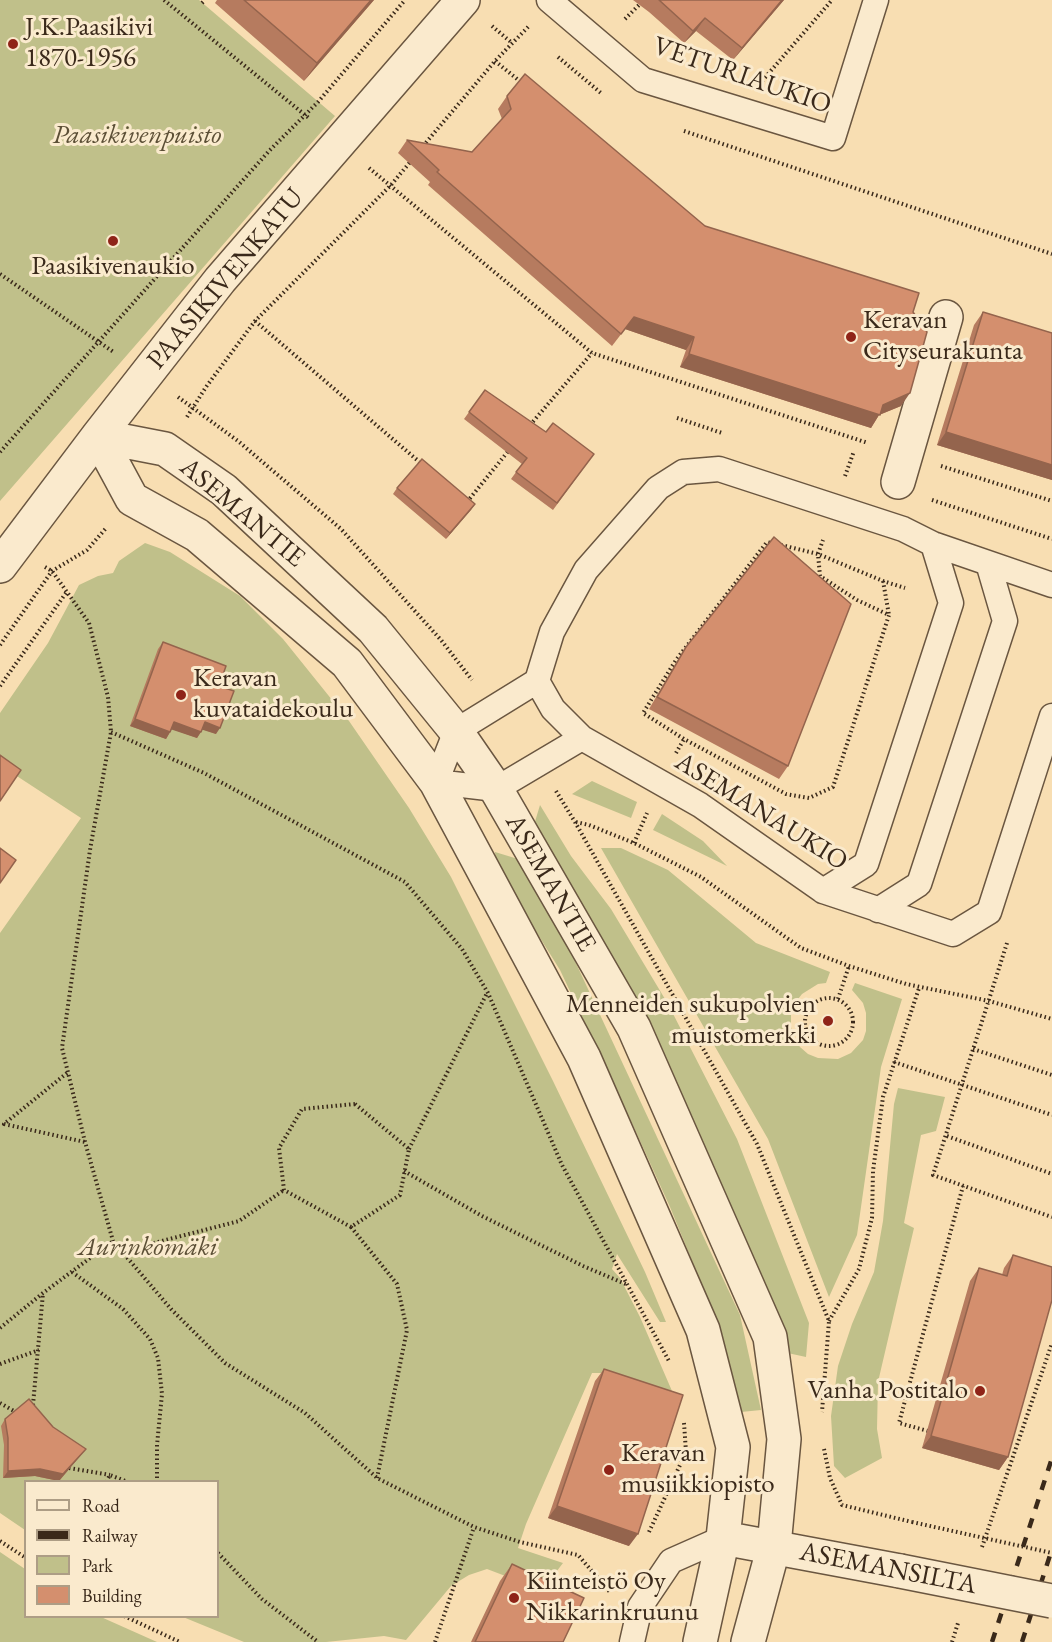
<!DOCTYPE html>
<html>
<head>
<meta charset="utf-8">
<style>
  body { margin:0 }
  #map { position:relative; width:1052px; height:1642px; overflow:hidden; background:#f8deb2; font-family:"EB Garamond",serif }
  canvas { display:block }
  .legend { position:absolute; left:24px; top:1480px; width:195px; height:138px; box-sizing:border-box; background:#faeacd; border:2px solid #ad9d85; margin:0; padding:8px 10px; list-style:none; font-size:18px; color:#3a291a }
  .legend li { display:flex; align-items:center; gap:12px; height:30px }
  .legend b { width:30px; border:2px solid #ad9d85 }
</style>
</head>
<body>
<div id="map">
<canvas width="1052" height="1642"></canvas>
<ul class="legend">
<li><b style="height:8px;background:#faeacd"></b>Road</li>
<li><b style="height:8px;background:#3a291a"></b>Railway</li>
<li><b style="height:16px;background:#c0c08a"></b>Park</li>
<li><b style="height:16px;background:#d48f6e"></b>Building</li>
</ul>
</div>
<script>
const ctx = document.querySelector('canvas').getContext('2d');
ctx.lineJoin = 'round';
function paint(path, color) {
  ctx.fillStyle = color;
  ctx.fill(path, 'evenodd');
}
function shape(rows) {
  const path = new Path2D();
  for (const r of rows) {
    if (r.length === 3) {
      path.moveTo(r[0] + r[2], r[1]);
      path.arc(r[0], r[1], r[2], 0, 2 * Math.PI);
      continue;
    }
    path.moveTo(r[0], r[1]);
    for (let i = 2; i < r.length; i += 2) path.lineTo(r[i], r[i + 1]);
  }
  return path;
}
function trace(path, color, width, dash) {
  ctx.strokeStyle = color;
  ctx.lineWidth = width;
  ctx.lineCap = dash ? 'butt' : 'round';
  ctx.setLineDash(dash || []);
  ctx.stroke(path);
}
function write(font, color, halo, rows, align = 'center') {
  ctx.font = font + ' "EB Garamond",serif';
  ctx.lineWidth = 6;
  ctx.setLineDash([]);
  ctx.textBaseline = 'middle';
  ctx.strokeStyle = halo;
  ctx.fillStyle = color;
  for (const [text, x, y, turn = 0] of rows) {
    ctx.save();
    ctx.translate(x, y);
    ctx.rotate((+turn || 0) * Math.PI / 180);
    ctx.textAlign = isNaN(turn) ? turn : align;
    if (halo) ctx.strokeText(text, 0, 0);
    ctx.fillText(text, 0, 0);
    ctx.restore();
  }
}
paint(shape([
  [0,0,199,0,335,116,0,501],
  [145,543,170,552,240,596,283,639,349,721,409,808,451,877,553,1081,645,1272,666,1322,660,1322,617,1254,612,1269,620,1278,640,1317,672,1391,602,1373,592,1373,526,1524,518,1548,563,1563,547,1584,508,1577,487,1569,469,1575,451,1586,406,1640,384,1636,326,1642,244,1642,183,1617,218,1616,218,1482,26,1482,25,1530,0,1513,0,933,81,818,0,765,0,713,48,643,79,585,98,576,113,573,119,561],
  [592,781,637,802,631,818,572,794],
  [540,805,571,856,611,909,668,1004,737,1139,809,1323,806,1357,783,1352,534,825],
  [662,814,703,841,727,866,653,830],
  [601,848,621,848,668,870,756,943,830,972,826,983,818,984,802,994,795,1003,791,1015,791,1027,794,1038,800,1047,808,1054,818,1058,838,1059,851,1053,863,1040,866,1031,866,1013,863,1003,852,990,855,983,902,999,881,1067,857,1235,829,1297,768,1139],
  [495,852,518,859,574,959,740,1315,761,1410,741,1412,719,1327,670,1207,631,1121,560,970,496,867],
  [898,1088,945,1097,936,1131,921,1135,904,1223,914,1228,878,1382,877,1429,882,1458,845,1478,834,1466,831,1416,838,1366,852,1324,874,1272,883,1221,894,1104],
  [0,1552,25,1569,26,1616,101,1617,157,1642,0,1642]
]), '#c0c08a');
const service = shape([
  [549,0,643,80,833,138,876,0],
  [1052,585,933,544,903,529,719,469,683,472,658,488,586,570,552,632,537,681,456,731,436,782,496,789,582,738,700,805,823,891,953,934,989,912,1052,716],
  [537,681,553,709,582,738],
  [823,891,866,864,951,603,933,544],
  [878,910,919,884,1005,621,988,563],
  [632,1642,640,1607,671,1561,723,1538]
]);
const pedestrian = shape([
  [898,482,946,317]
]);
const tertiary = shape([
  [98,436,165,449,224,490,373,629,456,731,496,789,634,1028,770,1337,784,1439,774,1546,748,1642],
  [98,436,132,499,197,535,347,663,436,782,584,1058,703,1330,733,1447,723,1538,700,1642],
  [0,566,98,436,220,280,463,0],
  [723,1538,900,1571]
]);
trace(service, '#6a5640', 27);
trace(pedestrian, '#6a5640', 36);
trace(tertiary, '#6a5640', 36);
trace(shape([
  [164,0,310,119],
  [202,3,205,0],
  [625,19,639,5],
  [492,26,512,43],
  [558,57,601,93],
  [495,61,522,83],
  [762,81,832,0],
  [684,131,1052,254],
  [423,146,495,61,529,26],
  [369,168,592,353,868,443],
  [0,274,115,353],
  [255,321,423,465],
  [178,397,238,441,341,529,441,640,472,680],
  [187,417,206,387,255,321,391,185,411,161],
  [677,418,722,433],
  [530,425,592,353],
  [0,452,269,151,318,102,405,0],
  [941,466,1052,501],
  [845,476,854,451],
  [932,500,1052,539],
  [467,502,510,449],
  [774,544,767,542,676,660,643,713,684,739,786,794,809,798,833,787,889,615,857,600,820,576,818,554,823,540],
  [781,545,818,554,883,581,905,588],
  [45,567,52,571,89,623,108,697,111,732,90,850,62,1048,85,1142,113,1241,171,1309,225,1363,305,1413,377,1478,474,1527,520,1542,578,1555,610,1592],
  [883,581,889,615],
  [0,645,52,571,87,550,107,527],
  [0,686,66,593],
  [111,732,204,773,405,882,462,949,488,993,562,1165,669,1361],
  [676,753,684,739],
  [556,791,575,822,757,1144,829,1321,822,1412],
  [576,822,589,825,634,843,701,877,801,948,849,966,906,984,989,1001,1052,1019],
  [634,843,647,813],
  [1007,943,933,1175,1052,1217],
  [829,1022,24],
  [838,999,849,966],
  [973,1049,1052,1075],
  [894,1062,1052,1115],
  [67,1073,4,1124,85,1142],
  [355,1104,409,1149,400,1195,351,1227,284,1190,279,1148,302,1109,355,1104],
  [947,1136,1052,1174],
  [409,1149,487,993],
  [404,1171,482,1216,583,1266,628,1285],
  [351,1227,397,1284,407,1330,377,1478],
  [123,1251,239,1221,284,1190],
  [72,1272,123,1309,150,1339,158,1358,162,1394,157,1445,157,1482],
  [829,1321,859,1269,872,1218,873,1171,883,1097,919,988],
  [0,1328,43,1293,113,1241],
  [0,1364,39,1350],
  [0,1403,14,1411],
  [33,1405,43,1293],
  [684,1423,686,1452],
  [928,1431,899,1423,963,1186],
  [824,1449,830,1478,842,1505,912,1522],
  [69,1468,110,1475],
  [106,1482,110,1475,128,1482],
  [649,1532,686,1452,695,1451],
  [0,1541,26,1558],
  [982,1547,1052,1343],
  [218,1553,262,1599,318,1642],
  [124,1616,180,1642],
  [435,1642,474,1527],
  [952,1642,958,1623]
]), '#3a291a', 4, [1.5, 3]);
trace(service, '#faeacd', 24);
trace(pedestrian, '#faeacd', 33);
trace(tertiary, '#faeacd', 33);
trace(shape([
  [992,1642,1052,1458],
  [1022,1642,1052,1549]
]), '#3a291a', 4.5, [10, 10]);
const tertiaryBridge = shape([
  [900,1571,1052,1601]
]);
trace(tertiaryBridge, '#6a5640', 36, []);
trace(shape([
  [912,1522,1052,1553]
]), '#3a291a', 4, [1.5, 3]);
trace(tertiaryBridge, '#faeacd', 33);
paint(shape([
  [217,0,374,0,304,81,215,3],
  [633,0,784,0,733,60,696,31,684,43,649,12],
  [507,96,705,226,913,312,901,406,879,415,871,428,680,367,686,350,625,329,612,346,428,185,430,182,398,153,407,140,472,152,502,119,498,109],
  [983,312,1052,333,1052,480,937,445,974,325],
  [485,390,546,432,594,454,553,510,511,479,522,464,464,419],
  [397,488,475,504,446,539,393,494],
  [163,642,219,686,216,734,202,729,197,738,172,729,166,739,130,726,158,649],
  [686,647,788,766,779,779,649,709,678,660],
  [1013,1255,1008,1457,999,1470,922,1448,970,1281,979,1268,1002,1275,1004,1268],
  [604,1369,629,1546,548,1518,595,1381],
  [5,1419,53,1427,81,1455,59,1481,35,1476,3,1478,4,1445,1,1426],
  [512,1564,563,1642,471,1642,500,1581]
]), '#b67b5f');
paint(shape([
  [371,0,374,0,304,81,317,63],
  [782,0,784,0,733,60,742,48],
  [705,18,696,31,684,43,693,31],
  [634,317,694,337,686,350,625,329,612,346],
  [689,354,883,405,910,393,901,406,879,415,871,428,680,367],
  [946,432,1052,465,1052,480,937,445],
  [475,504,471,510,446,539,450,533],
  [135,719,170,732,166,739,130,726],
  [174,722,201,732,197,738,170,729],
  [205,722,220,728,216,734,200,729],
  [931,1436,1008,1457,999,1470,922,1448],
  [86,1449,59,1481,35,1476,3,1478,8,1471,40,1469],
  [557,1506,638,1534,629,1546,548,1518]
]), '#94644d');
const building = shape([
  [244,0,371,0,317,63,244,0],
  [659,0,782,0,742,48,705,18,693,31,659,0],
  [525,74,705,226,919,293,913,312,927,332,910,393,883,405,880,415,689,354,694,337,634,317,621,334,437,172,439,170,407,140,472,152,511,109,507,96,525,74],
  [983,312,1052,333,1052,465,946,432,983,312],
  [485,390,546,432,553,423,594,454,557,503,516,472,527,458,469,412,485,390],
  [422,459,475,504,450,533,397,488,422,459],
  [774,537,851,604,788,766,657,697,686,647,774,537],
  [163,642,226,666,219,686,234,691,220,728,205,722,201,732,174,722,170,732,135,719,163,642],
  [0,755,21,770,0,801,0,755],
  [0,848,16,860,0,883,0,848],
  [1013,1255,1052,1267,1052,1300,1008,1457,931,1436,979,1268,1007,1276,1013,1255],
  [604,1369,683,1395,638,1534,557,1506,604,1369],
  [29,1399,53,1427,86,1449,63,1474,40,1469,8,1471,8,1438,5,1419,29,1399],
  [512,1564,584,1598,563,1642,475,1642,512,1564]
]);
paint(building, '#d48f6e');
trace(building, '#94644d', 1.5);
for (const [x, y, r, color] of [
  [13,44,6,"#8f2418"],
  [113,241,6,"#8f2418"],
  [851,337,6,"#8f2418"],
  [181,695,6,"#8f2418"],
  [828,1021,6,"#8f2418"],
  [980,1391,6,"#8f2418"],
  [609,1470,6,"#8f2418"],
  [514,1598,6,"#8f2418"]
]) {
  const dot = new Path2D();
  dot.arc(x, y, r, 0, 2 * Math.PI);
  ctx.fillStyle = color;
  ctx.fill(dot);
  trace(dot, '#faeacd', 2);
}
write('27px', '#3a291a', '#faeacd', [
  ["J.K.Paasikivi",25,28],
  ["1870-1956",25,59],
  ["Paasikivenaukio",113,267,"center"],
  ["Keravan",863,321],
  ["Cityseurakunta",863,352],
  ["Keravan",193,679],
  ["kuvataidekoulu",193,710],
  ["Menneiden sukupolvien",816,1005,"right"],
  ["muistomerkki",816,1036,"right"],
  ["Vanha Postitalo",968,1391,"right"],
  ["Keravan",621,1454],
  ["musiikkiopisto",621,1485],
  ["Kiinteistö Oy",526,1582],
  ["Nikkarinkruunu",526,1613]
], 'left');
write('27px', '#3a291a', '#faeacd', [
  ["VETURIAUKIO",742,76,19],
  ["PAASIKIVENKATU",226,279,-50],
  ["ASEMANTIE",242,513,40],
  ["ASEMANAUKIO",761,812,32],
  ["ASEMANTIE",550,883,60],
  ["ASEMANSILTA",888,1569,11]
]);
write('italic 27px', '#5c4f36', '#faeacd', [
  ["Paasikivenpuisto",137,136],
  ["Aurinkomäki",148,1248]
]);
</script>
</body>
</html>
